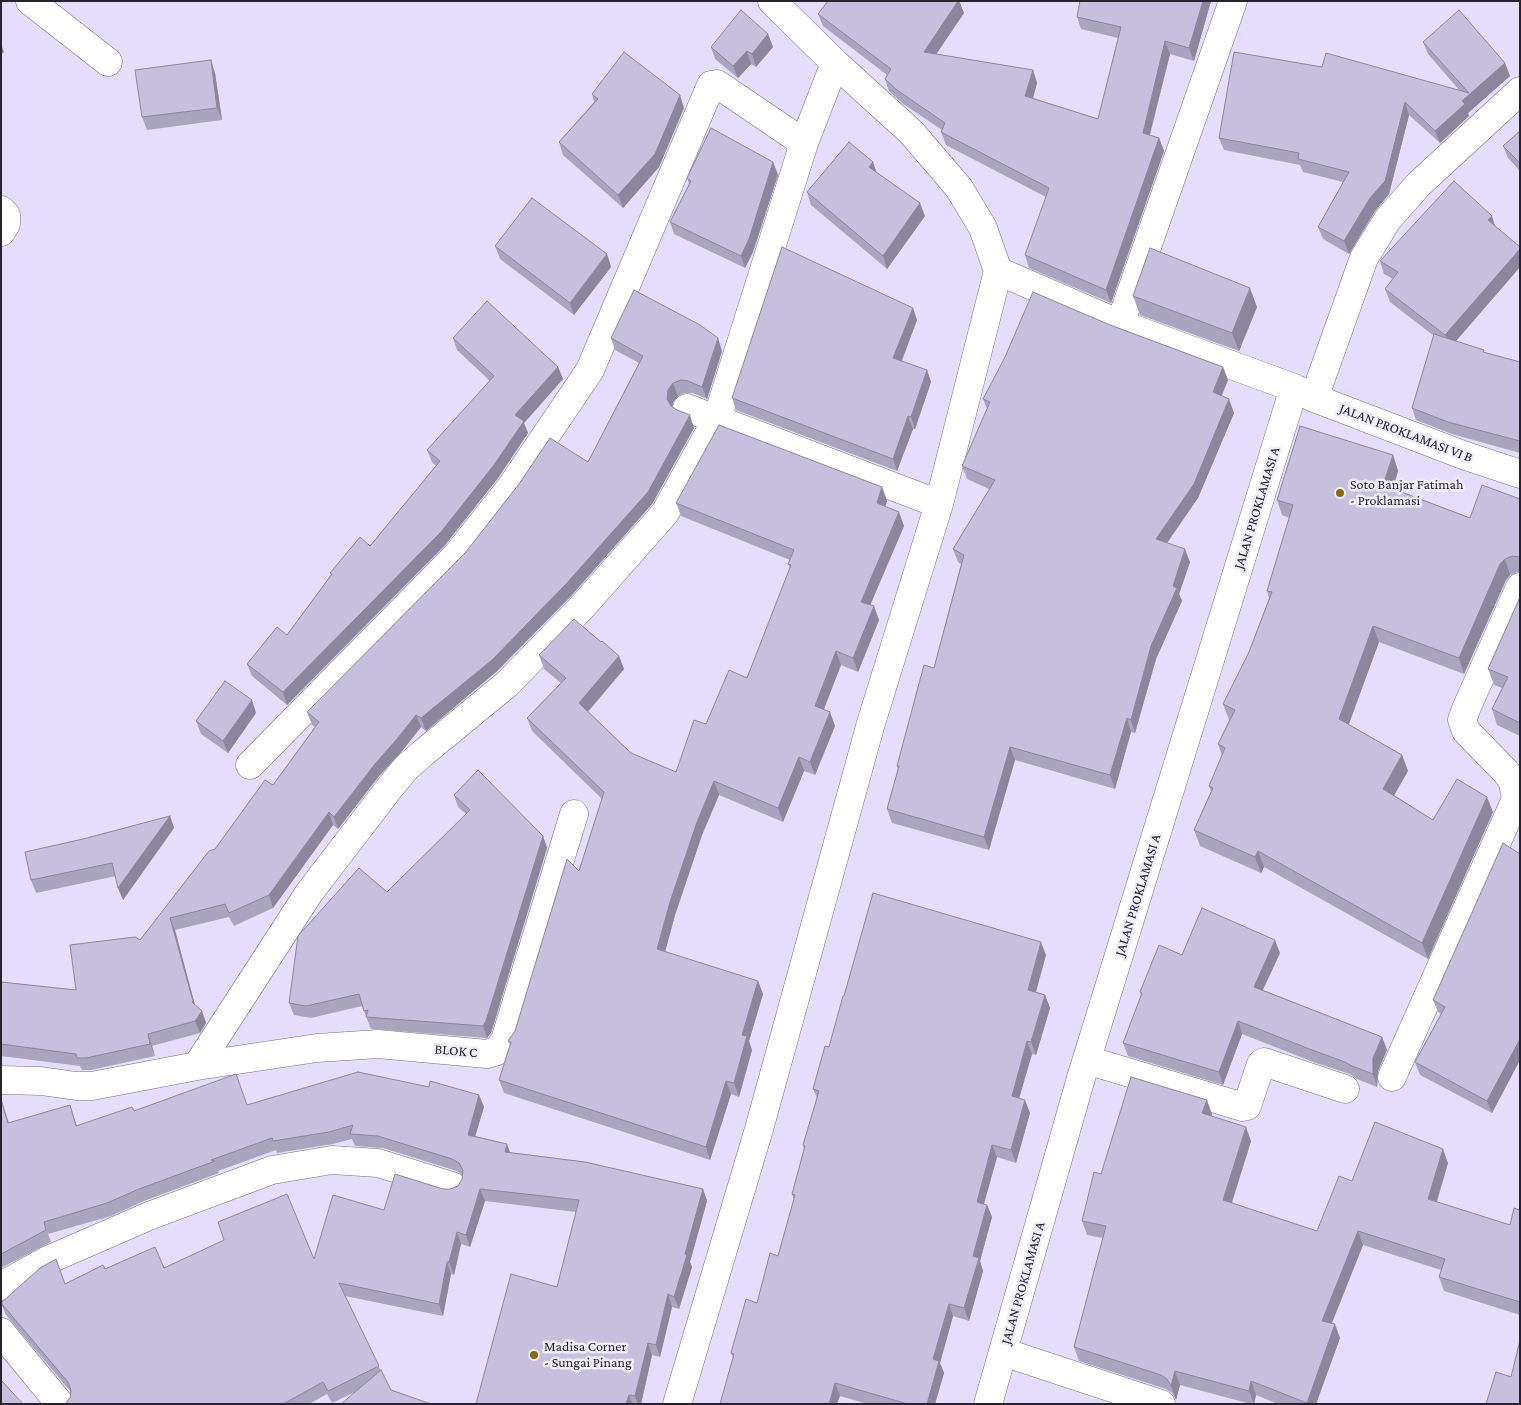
<!DOCTYPE html>
<html>
<head>
<meta charset="utf-8">
<style>
  body { margin:0 }
  #map { position:relative; width:1521px; height:1405px; overflow:hidden; background:#e4ddfc; font-family:"Crimson Pro",serif }
  canvas { display:block }
  .frame { position:absolute; inset:0; border:2px solid #26232f; pointer-events:none }
</style>
</head>
<body>
<div id="map">
<canvas width="1521" height="1405"></canvas>
<div class="frame"></div>
</div>
<script>
const ctx = document.querySelector('canvas').getContext('2d');
ctx.lineJoin = 'round';
function shape(rows) {
  const path = new Path2D();
  for (const r of rows) {
    path.moveTo(r[0], r[1]);
    for (let i = 2; i < r.length; i += 2) path.lineTo(r[i], r[i + 1]);
  }
  return path;
}
function trace(path, color, width, dash) {
  ctx.strokeStyle = color;
  ctx.lineWidth = width;
  ctx.lineCap = dash ? 'butt' : 'round';
  ctx.setLineDash(dash || []);
  ctx.stroke(path);
}
function paint(path, color) {
  ctx.fillStyle = color;
  ctx.fill(path, 'evenodd');
}
function write(font, color, halo, rows, align = 'center') {
  ctx.font = font + ' "Crimson Pro",serif';
  ctx.lineWidth = 5;
  ctx.setLineDash([]);
  ctx.textBaseline = 'middle';
  ctx.strokeStyle = halo;
  ctx.fillStyle = color;
  for (const [text, x, y, turn = 0] of rows) {
    ctx.save();
    ctx.translate(x, y);
    ctx.rotate((+turn || 0) * Math.PI / 180);
    ctx.textAlign = isNaN(turn) ? turn : align;
    if (halo) ctx.strokeText(text, 0, 0);
    ctx.fillText(text, 0, 0);
    ctx.restore();
  }
}
const minor = shape([
  [30,1,108,62],
  [1,210,6,215,6,224,1,232],
  [998,271,1120,324,1294,388,1314,398,1463,455,1520,474],
  [1120,324,1233,1],
  [1314,398,1364,258,1388,219,1419,184,1520,91],
  [687,408,939,504],
  [250,765,457,555,511,487,590,370,711,85,717,84,804,143],
  [1087,1060,1243,1107,1247,1106,1261,1064,1264,1062,1345,1089],
  [197,1066,309,893,391,786,406,768,423,753,507,684,582,607,665,513,717,419,804,143,835,63],
  [1392,1077,1516,799,1513,782,1506,772,1466,731,1462,720,1466,709,1520,587],
  [1,1080,41,1081,76,1086,92,1086,197,1066,317,1048,378,1044,487,1054,497,1051,505,1040,574,814],
  [1,1286,48,1260,149,1216,272,1170,332,1160,378,1163,452,1186],
  [1,1332,60,1404],
  [1003,1352,1161,1404],
  [677,1404,759,1129,871,723,939,504,998,271,983,228,959,188,911,132,835,63,772,1],
  [988,1404,1081,1078,1294,388]
]);
trace(minor, '#736d88', 29);
trace(minor, '#fff', 28);
paint(shape([
  [828,1,959,1,964,13,936,54,1033,70,1037,83,1033,98,1098,119,1118,38,1081,29,1077,17,1080,1,1211,1,1194,61,1170,54,1150,135,1159,138,1164,151,1111,303,1029,268,1025,255,1046,197,946,145,941,132,942,130,902,103,889,91,885,79,887,75,823,26,818,14],
  [768,34,773,47,756,67,751,64,738,78,715,59,711,47],
  [1423,42,1505,63,1510,76,1468,113,1469,116,1440,143,1409,115,1389,194,1375,211,1349,254,1323,239,1318,227,1343,182,1303,172,1300,165,1224,150,1219,138,1322,67,1460,91,1428,54],
  [215,73,222,120,147,130,142,117],
  [592,94,684,108,659,167,623,208,563,155,559,142,594,102],
  [1520,131,1520,171,1508,158,1503,146],
  [773,162,778,175,753,252,745,268,674,234,670,222,689,184,687,178],
  [873,162,877,173,925,216,887,269,811,205,807,192],
  [1495,226,1520,247,1520,267,1456,341,1485,353,1520,362,1520,453,1452,434,1416,420,1412,408,1434,336,1390,302,1385,289,1393,279,1384,274,1380,261],
  [495,246,607,254,611,267,574,315,500,259],
  [1133,296,1257,307,1239,351,1140,315],
  [913,308,917,320,902,361,927,370,931,382,915,429,913,429,897,471,736,410,732,398],
  [1110,325,1223,367,1228,380,1221,396,1234,413,1198,498,1167,543,1190,562,1179,594,1182,601,1156,659,1135,733,1131,732,1115,789,1015,760,989,850,892,823,887,809,898,769,897,766,934,668,961,564,958,562,953,549,989,489,967,479,962,466,987,409,983,399],
  [453,338,558,367,563,379,524,423,528,433,498,478,445,545,287,705,252,676,247,664,287,635,331,575,330,573,370,546,436,466,432,462,427,450,490,381,457,350],
  [611,338,722,351,707,399,693,393,685,393,678,396,673,402,672,407,694,428,652,504,571,596,496,672,426,731,421,727,402,751,379,776,338,829,333,825,273,908,234,926,229,917,175,930,195,1005,202,1011,206,1023,200,1033,152,1046,155,1056,91,1070,82,1070,80,1066,1,1056,1,982,76,990,140,940,215,849,273,785,315,727,312,725,307,712,588,462,639,363,615,350],
  [1393,455,1398,471,1393,489,1470,518,1520,499,1520,572,1518,572,1510,575,1506,580,1464,674,1379,642,1348,724,1402,755,1408,771,1394,795,1433,820,1493,812,1428,959,1264,867,1261,873,1200,846,1194,830,1211,791,1209,786,1222,756,1218,744,1229,720,1223,704,1249,652,1269,598,1267,591,1289,518,1282,515,1277,500],
  [882,487,887,501,885,506,904,526,870,605,879,620,858,672,841,665,824,709,835,726,815,775,804,771,783,822,719,795,702,835,675,915,665,952,758,981,763,994,749,1041,752,1050,739,1097,731,1094,710,1160,504,1093,499,1080,510,1045,508,1041,515,1031,579,871,602,799,532,731,527,718,561,683,544,669,539,655,601,642,619,656,624,669,588,712,631,753,676,772,706,724,747,678,790,568,788,564,790,560,681,516,676,503],
  [1520,597,1520,736,1497,725,1492,709,1502,688,1494,685,1488,669],
  [256,713,228,753,201,734,196,721],
  [454,795,543,836,547,848,491,1033,487,1038,371,1029,362,1006,311,1018,294,1015,289,1003,387,892,466,814,458,807],
  [170,816,174,828,123,900,116,876,36,893,31,880,83,839],
  [1520,854,1520,1060,1492,1113,1420,1075,1415,1062,1441,1014,1438,1012,1433,1000],
  [1280,953,1263,990,1382,1037,1387,1050,1378,1071,1377,1087,1357,1079,1350,1074,1316,1063,1242,1034,1223,1085,1128,1056,1123,1043,1141,996,1140,992,1182,955],
  [1046,955,1035,992,1045,995,1050,1008,1036,1055,1032,1054,1019,1098,1030,1113,1016,1163,997,1157,984,1204,987,1205,992,1217,980,1261,983,1271,969,1321,953,1316,940,1363,944,1373,935,1404,868,1404,840,1396,733,1358,731,1353,757,1303,778,1256,794,1200,792,1194,804,1149,803,1145,817,1098,813,1089,829,1047],
  [429,1087,479,1095,484,1107,475,1136,507,1144,510,1153,703,1189,707,1201,690,1262,692,1267,679,1309,672,1307,660,1357,652,1355,641,1404,476,1404,557,1287,576,1212,485,1201,470,1247,461,1244,454,1275,451,1274,443,1316,345,1296,381,1371,355,1392,332,1403,327,1394,309,1404,65,1404,70,1398,71,1392,6,1315,1,1303,65,1284,105,1269,164,1268,314,1259,384,1210,443,1189,450,1189,458,1186,462,1179,462,1175,457,1171,383,1148,355,1146,352,1139,333,1144,277,1153,276,1150,218,1171,219,1173,144,1201,111,1216,48,1234,51,1242,1,1268,1,1098,9,1123,70,1105,77,1126,134,1111,247,1105],
  [1212,1114,1212,1116,1251,1141,1232,1203,1317,1231,1352,1181,1448,1163,1437,1202,1510,1225,1520,1210,1520,1315,1444,1291,1439,1277,1441,1270,1363,1245,1332,1323,1340,1338,1316,1404,1278,1404,1256,1395,1254,1404,1251,1404,1180,1385,1176,1400,1172,1393,1166,1389,1079,1361,1074,1347,1103,1238,1087,1235,1082,1221,1101,1174]
]), '#aaa5bf');
paint(shape([
  [954,1,959,1,964,13,929,65,924,52],
  [1203,1,1211,1,1194,61,1189,48],
  [768,34,773,47,756,67,752,54],
  [1165,41,1170,54,1147,145,1143,133],
  [1,44,4,52,1,55],
  [747,51,751,64,738,78,733,66],
  [211,60,215,73,222,120,217,108],
  [1505,63,1510,76,1468,113,1469,116,1440,143,1435,131,1462,101],
  [1033,70,1037,83,1030,109,1025,96],
  [680,95,684,108,659,167,623,208,618,195],
  [1405,102,1409,115,1389,194,1375,211,1349,254,1344,241],
  [1159,138,1164,151,1111,303,1106,290],
  [773,162,778,175,753,252,745,268,741,256],
  [873,162,877,175,869,167],
  [920,203,925,216,887,269,883,256],
  [1492,216,1496,229,1488,220],
  [1520,249,1520,267,1450,348,1445,335],
  [607,254,611,267,574,315,570,303],
  [1250,288,1257,307,1239,351,1232,333],
  [913,308,917,320,898,370,893,358],
  [718,338,722,351,707,399,702,387],
  [558,367,563,379,524,423,528,433,498,478,445,545,287,705,283,692,515,415],
  [1223,367,1228,380,1218,405,1213,392],
  [927,370,931,382,915,429,911,417],
  [673,383,678,396,673,402,672,411,667,399,668,390],
  [1229,399,1234,413,1198,498,1160,553,1156,539],
  [690,415,694,428,652,504,571,596,496,672,426,731,421,718],
  [908,416,913,429,897,471,893,459],
  [1393,455,1398,471,1389,501,1383,485],
  [882,487,887,501,882,516,877,503],
  [899,512,904,526,866,615,861,602],
  [1185,549,1190,562,1179,594,1182,601,1156,659,1135,733,1131,720,1151,646,1173,586],
  [1505,559,1510,575,1506,580,1464,674,1459,658,1500,564],
  [874,606,879,620,858,672,853,658],
  [1373,626,1379,642,1345,735,1339,719],
  [836,651,841,665,820,719,815,706],
  [619,656,624,669,584,716,579,703],
  [252,700,256,713,228,753,223,741],
  [830,712,835,726,815,775,810,762],
  [416,715,421,727,402,751,379,776,338,829,334,817,375,764],
  [1127,718,1131,732,1115,789,1110,775],
  [1010,747,1015,760,989,850,984,837],
  [1402,755,1408,771,1389,804,1383,789],
  [799,757,804,771,783,822,778,808],
  [714,781,719,795,702,835,675,915,662,963,657,949,670,902,697,822],
  [1487,797,1493,812,1428,959,1422,943],
  [329,812,333,825,273,908,269,895],
  [170,816,174,828,123,900,118,888],
  [543,836,547,848,491,1033,487,1038,483,1026],
  [1258,851,1264,867,1261,873,1255,857],
  [170,918,175,930,197,1013,192,1002],
  [1275,940,1280,953,1258,1000,1254,987],
  [1041,942,1046,955,1033,1003,1028,990],
  [758,981,763,994,749,1041,752,1050,739,1097,734,1083,742,1035],
  [1045,995,1050,1008,1036,1055,1031,1042],
  [202,1011,206,1023,200,1033,195,1021],
  [1238,1021,1242,1034,1223,1085,1219,1072],
  [148,1034,152,1046,155,1056,150,1044],
  [1382,1037,1387,1050,1378,1071,1377,1087,1373,1074,1373,1058],
  [1520,1039,1520,1060,1492,1113,1487,1101],
  [1027,1041,1032,1054,1016,1109,1012,1096],
  [726,1081,731,1094,710,1160,706,1147],
  [479,1095,484,1107,472,1147,468,1135],
  [1025,1100,1030,1113,1016,1163,1011,1150],
  [1207,1100,1212,1114,1208,1127,1202,1113],
  [1246,1127,1251,1141,1228,1214,1223,1200],
  [507,1144,511,1156,505,1152],
  [992,1145,997,1157,981,1214,977,1202],
  [1443,1149,1448,1163,1433,1213,1428,1199],
  [480,1189,485,1201,470,1247,466,1235],
  [703,1189,707,1201,690,1262,692,1267,679,1309,674,1297,685,1254],
  [987,1205,992,1217,980,1261,983,1271,969,1321,964,1308,973,1256],
  [1358,1231,1363,1245,1327,1335,1322,1321],
  [457,1232,461,1244,454,1275,449,1262],
  [447,1262,451,1274,443,1316,439,1304],
  [668,1294,672,1307,660,1357,656,1345],
  [949,1304,953,1316,940,1363,944,1373,935,1404,927,1404,933,1359],
  [1335,1324,1340,1338,1316,1404,1307,1404,1307,1403],
  [648,1343,652,1355,641,1404,638,1404,635,1396],
  [1175,1371,1180,1385,1176,1400,1171,1386],
  [1251,1381,1256,1395,1254,1404,1249,1391],
  [835,1383,840,1396,837,1404,829,1404],
  [629,1395,632,1404,626,1404]
]), '#8b869b');
const building = shape([
  [828,1,958,1,924,52,1033,70,1025,96,1098,119,1121,27,1077,17,1080,1,1203,1,1189,48,1165,41,1143,133,1159,138,1106,290,1025,255,1049,188,941,132,945,123,897,90,885,79,891,69,818,14,828,1],
  [741,10,768,34,752,54,747,51,733,66,711,47,741,10],
  [1459,10,1505,63,1462,101,1465,104,1435,131,1405,102,1385,181,1370,198,1344,241,1318,227,1349,172,1298,159,1299,153,1219,138,1234,52,1322,67,1326,53,1469,93,1423,42,1459,10],
  [624,52,680,95,655,154,618,195,559,142,598,99,592,94,624,52],
  [211,60,217,108,142,117,135,70,211,60],
  [711,128,773,162,749,239,741,256,670,222,691,181,687,178,711,128],
  [1520,131,1520,163,1503,146,1520,131],
  [849,142,873,162,869,167,920,203,883,256,807,192,849,142],
  [1454,181,1492,216,1488,220,1520,247,1520,249,1445,335,1385,289,1398,272,1380,261,1454,181],
  [532,198,607,254,570,303,495,246,532,198],
  [782,247,913,308,893,358,927,370,911,417,908,416,893,459,732,398,782,247],
  [1150,248,1250,288,1232,333,1133,296,1150,248],
  [634,290,700,325,718,338,702,387,688,381,681,380,673,383,668,390,667,399,671,406,677,410,690,415,648,492,566,584,492,660,421,718,416,715,397,739,375,764,334,817,329,812,269,895,229,913,225,904,170,918,193,1001,192,1002,202,1011,195,1021,148,1034,150,1044,86,1058,77,1058,76,1054,1,1044,1,982,76,990,70,945,135,937,140,940,209,851,215,849,265,780,273,785,319,722,307,712,465,553,519,484,550,438,588,462,643,356,611,338,634,290],
  [1033,292,1110,325,1223,367,1213,392,1229,399,1194,484,1156,539,1185,549,1173,586,1177,588,1151,646,1131,720,1127,718,1110,775,1010,747,984,837,887,809,899,766,897,766,924,665,934,668,964,555,953,549,995,480,962,466,990,402,983,399,1005,357,1033,292],
  [487,301,558,367,515,415,524,421,494,465,441,532,283,692,247,664,277,627,287,635,332,574,330,573,360,537,370,546,440,461,427,450,494,376,453,338,487,301],
  [1434,334,1484,350,1483,352,1520,362,1520,441,1448,422,1412,408,1434,334],
  [719,425,882,487,877,503,899,512,861,602,874,606,853,658,836,651,815,706,830,712,810,762,799,757,778,808,714,781,697,822,670,902,657,949,758,981,742,1035,747,1036,734,1083,726,1081,706,1147,499,1080,511,1042,508,1041,515,1031,567,859,579,871,604,792,527,718,566,678,539,655,574,619,601,642,602,641,619,656,579,703,631,753,676,772,694,720,706,724,729,670,747,678,791,565,788,564,794,550,676,503,719,425],
  [1300,426,1393,455,1383,485,1470,518,1482,485,1520,499,1520,557,1512,556,1505,559,1500,564,1459,658,1373,626,1339,719,1402,755,1383,789,1433,820,1457,779,1487,797,1422,943,1258,851,1255,857,1194,830,1213,788,1209,786,1225,748,1218,744,1235,710,1223,704,1249,652,1272,592,1267,591,1293,505,1277,500,1300,426],
  [1520,597,1520,723,1492,709,1508,677,1488,669,1520,597],
  [225,681,252,700,223,741,196,721,225,681],
  [478,770,543,836,486,1021,483,1026,366,1017,368,1010,364,1011,359,994,306,1006,289,1003,298,936,359,868,387,892,470,810,454,795,478,770],
  [170,816,118,888,112,863,31,880,25,852,83,839,170,816],
  [1503,843,1520,854,1520,1039,1487,1101,1415,1062,1445,1007,1433,1000,1503,843],
  [873,893,1041,942,1028,990,1045,995,1031,1042,1027,1041,1012,1096,1025,1100,1011,1150,992,1145,977,1202,987,1205,973,1256,979,1258,964,1308,949,1304,933,1359,939,1361,927,1404,908,1404,835,1383,829,1404,720,1404,734,1354,731,1353,746,1299,757,1303,770,1253,778,1256,795,1195,792,1194,805,1146,803,1145,819,1091,813,1089,825,1046,829,1047,843,996,844,996,873,893],
  [1202,908,1275,940,1254,987,1382,1037,1373,1058,1373,1074,1352,1066,1345,1062,1312,1050,1238,1021,1219,1072,1123,1043,1142,993,1140,992,1159,945,1182,955,1202,908],
  [358,1072,429,1087,430,1081,479,1095,468,1135,507,1144,505,1152,585,1162,703,1189,685,1254,687,1255,674,1297,668,1294,656,1345,648,1343,635,1396,629,1395,626,1404,476,1404,511,1274,557,1287,579,1200,480,1189,466,1235,457,1232,449,1262,447,1262,439,1304,339,1283,379,1366,328,1391,323,1382,283,1404,65,1404,70,1398,71,1390,68,1382,1,1303,40,1268,56,1259,65,1284,103,1265,105,1269,155,1247,164,1268,224,1240,218,1222,287,1194,314,1259,333,1195,384,1210,395,1174,443,1189,450,1189,458,1186,462,1179,463,1170,459,1163,452,1159,378,1136,350,1134,353,1125,329,1132,273,1141,272,1138,211,1160,215,1161,139,1189,107,1203,44,1222,46,1230,1,1254,1,1100,8,1123,70,1105,76,1126,132,1107,134,1111,236,1074,247,1105,358,1072],
  [1131,1077,1207,1100,1202,1113,1246,1127,1223,1200,1317,1231,1339,1176,1352,1181,1375,1122,1443,1149,1428,1199,1510,1225,1514,1208,1520,1210,1520,1302,1439,1277,1445,1259,1358,1231,1322,1321,1335,1324,1307,1403,1251,1381,1249,1391,1175,1371,1171,1386,1167,1379,1161,1375,1074,1347,1106,1226,1082,1221,1094,1172,1101,1174,1131,1077],
  [1520,1340,1520,1404,1486,1404,1496,1372,1511,1377,1520,1340],
  [381,1370,391,1390,431,1404,341,1404,381,1370],
  [1,1380,23,1404,1,1404,1,1380]
]);
paint(building, '#c6c0de');
trace(building, '#8b869b', 1);
for (const [x, y, r, color] of [
  [1340,493,5,"#8b6909"],
  [534,1355,5,"#8b6909"]
]) {
  const dot = new Path2D();
  dot.arc(x, y, r, 0, 2 * Math.PI);
  ctx.fillStyle = color;
  ctx.fill(dot);
  trace(dot, '#f0edfa', 2);
}
write('14px', '#26232f', '#f0edfa', [
  ["JALAN PROKLAMASI VI B",1406,433,21],
  ["JALAN PROKLAMASI A",1257,508,-73],
  ["JALAN PROKLAMASI A",1138,895,-73],
  ["BLOK C",456,1051,5],
  ["JALAN PROKLAMASI A",1023,1283,-74]
]);
write('14px', '#26232f', '#f0edfa', [
  ["Soto Banjar Fatimah",1350,485],
  ["- Proklamasi",1350,501],
  ["Madisa Corner",544,1347],
  ["- Sungai Pinang",544,1363]
], 'left');
</script>
</body>
</html>
